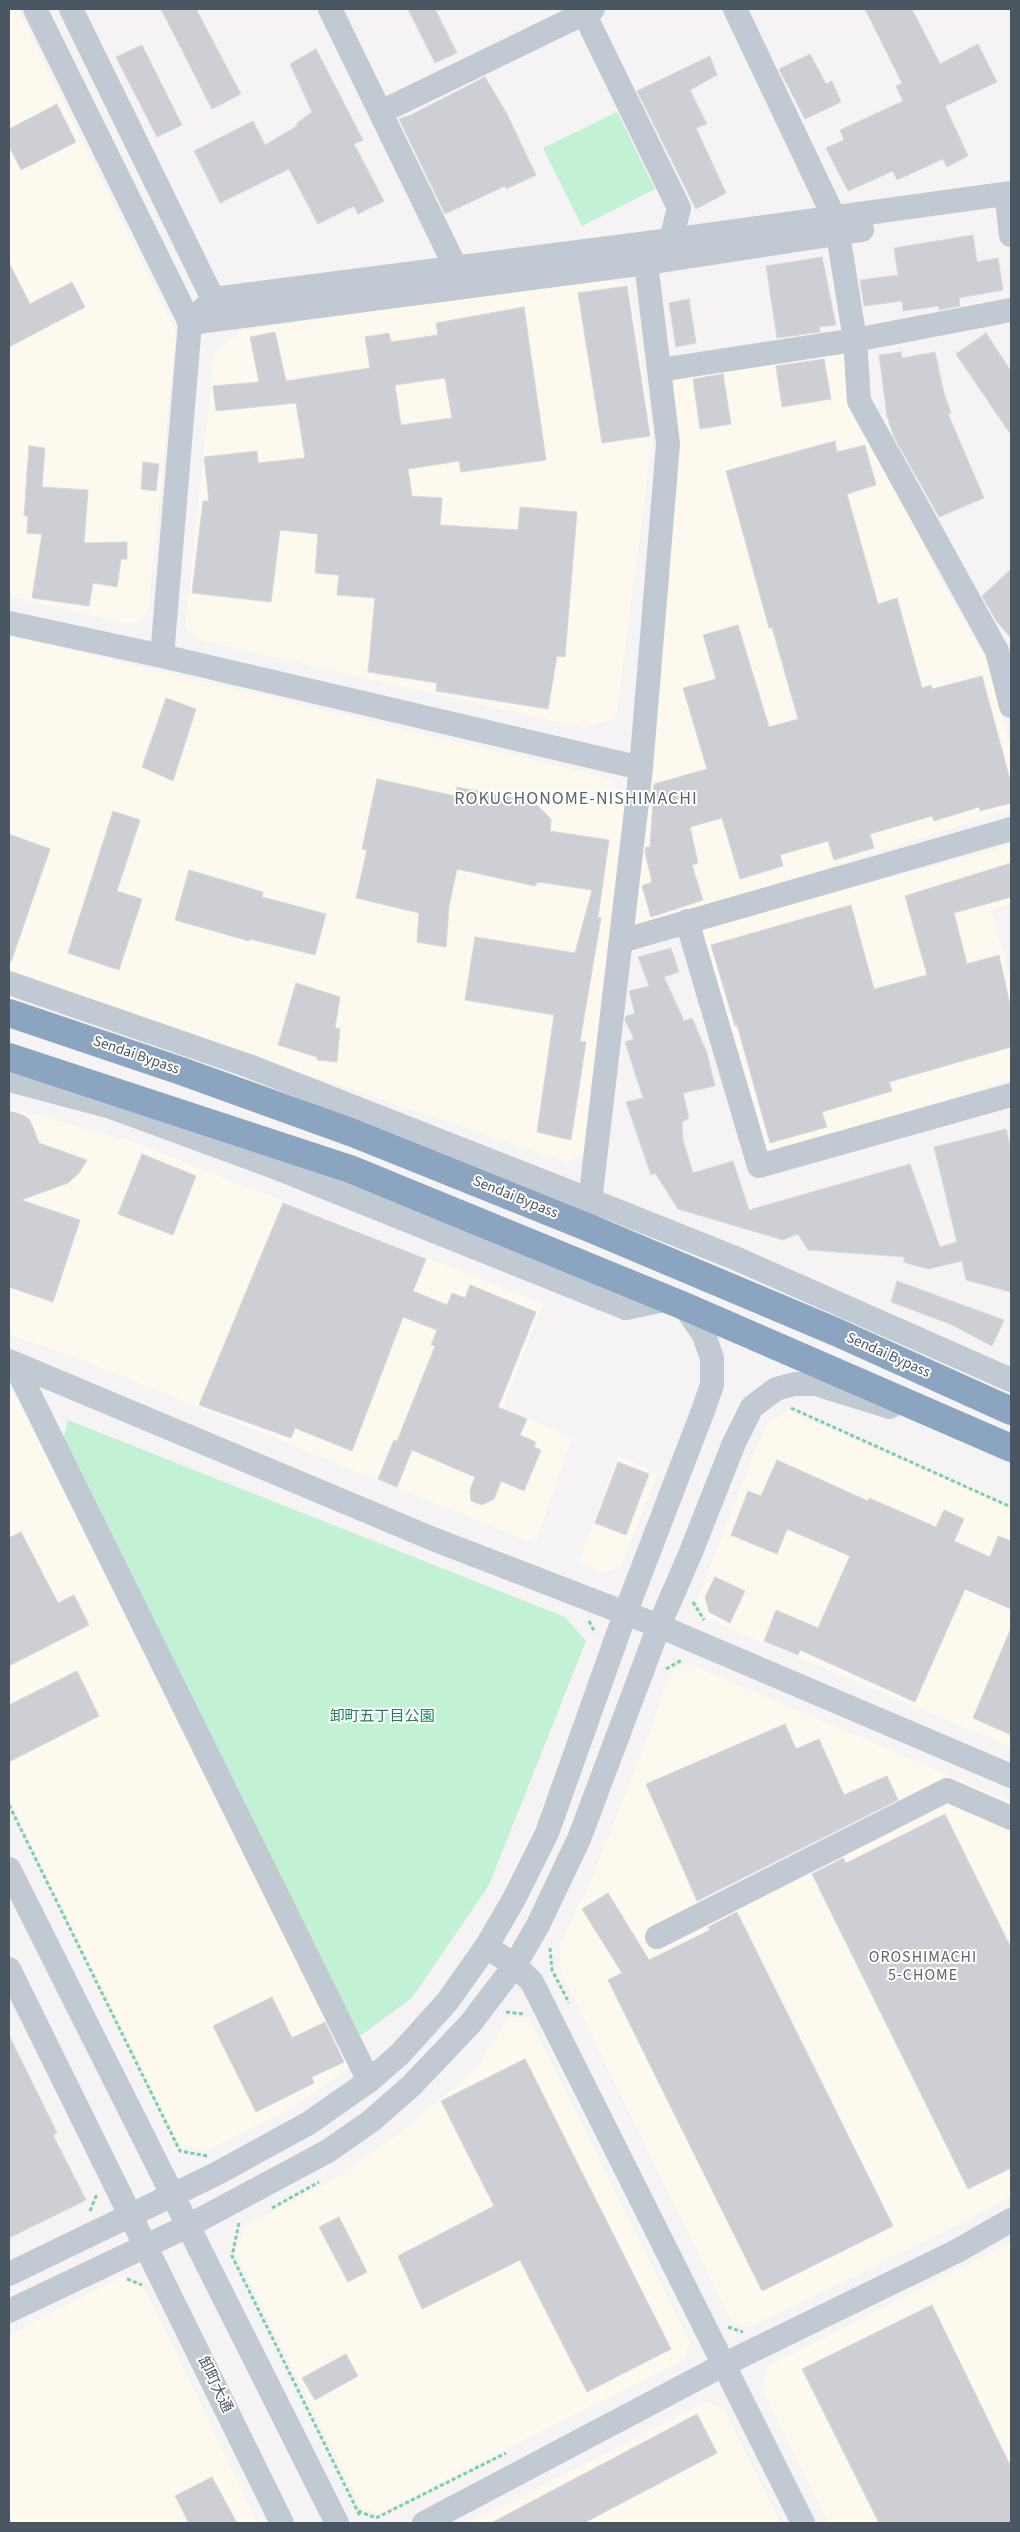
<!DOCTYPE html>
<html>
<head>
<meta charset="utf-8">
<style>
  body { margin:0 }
  #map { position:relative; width:1020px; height:2532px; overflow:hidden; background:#f5f3f3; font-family:"Source Sans 3",sans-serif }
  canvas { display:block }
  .frame { position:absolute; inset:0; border:10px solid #4a5661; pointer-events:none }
</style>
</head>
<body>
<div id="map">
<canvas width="1020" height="2532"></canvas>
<div class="frame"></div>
</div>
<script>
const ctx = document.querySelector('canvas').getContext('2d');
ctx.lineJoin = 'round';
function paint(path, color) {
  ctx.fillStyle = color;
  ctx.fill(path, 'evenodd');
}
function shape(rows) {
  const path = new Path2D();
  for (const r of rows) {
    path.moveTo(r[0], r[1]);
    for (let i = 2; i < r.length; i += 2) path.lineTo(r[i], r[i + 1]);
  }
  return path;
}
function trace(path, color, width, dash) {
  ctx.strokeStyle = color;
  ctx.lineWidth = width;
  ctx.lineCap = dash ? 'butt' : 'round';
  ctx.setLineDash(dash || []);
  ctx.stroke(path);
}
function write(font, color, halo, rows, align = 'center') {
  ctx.font = font + ' "Source Sans 3","Noto Sans JP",sans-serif';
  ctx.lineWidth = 4;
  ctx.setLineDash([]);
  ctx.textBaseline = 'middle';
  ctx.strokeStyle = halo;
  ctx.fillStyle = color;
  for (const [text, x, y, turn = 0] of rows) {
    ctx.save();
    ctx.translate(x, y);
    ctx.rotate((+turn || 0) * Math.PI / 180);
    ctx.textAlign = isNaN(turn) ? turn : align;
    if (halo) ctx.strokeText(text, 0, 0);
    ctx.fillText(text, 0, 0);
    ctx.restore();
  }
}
paint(shape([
  [9,9,18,9,176,332,148,612,137,623,124,623,9,596],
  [598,279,629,284,653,435,616,718,585,728,199,640,185,628,214,352,243,330],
  [843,344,854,403,942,582,988,663,1011,749,1011,809,635,929,675,371],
  [9,635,613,779,626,811,585,1152,568,1162,9,975],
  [1011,845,1011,903,991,910,1011,980,1011,1080,772,1152,761,1147,701,929],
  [9,1108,131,1141,543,1304,503,1407,572,1438,535,1544,196,1406,50,1348,9,1335],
  [9,1389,24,1405,351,2066,298,2104,206,2151,180,2144,9,1798],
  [788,1411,1011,1508,1011,1747,708,1619,697,1600,766,1424],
  [618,1456,658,1473,622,1564,606,1573,579,1561],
  [687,1663,1011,1802,1011,2196,952,2228,750,2327,731,2321,560,1970,560,1946,594,1873,651,1729,670,1674],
  [509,2017,529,2018,690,2343,683,2360,377,2514,361,2507,236,2253,244,2227,332,2180,396,2136,475,2070],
  [1011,2242,1011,2523,828,2523,762,2390,767,2367],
  [117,2275,145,2289,258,2523,9,2523,9,2335,114,2281],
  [706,2402,724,2410,780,2523,468,2523]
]), '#fdf9ef');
paint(shape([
  [617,112,655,189,582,226,543,148],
  [68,1420,565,1617,586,1641,489,1885,412,1998,360,2036,63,1441]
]), '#c3f1d5');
const building = shape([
  [161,9,196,9,241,94,212,109,161,9],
  [408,9,435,9,457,53,435,63,408,9],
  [865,9,912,9,940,64,978,44,997,82,945,106,968,156,947,167,943,159,897,180,893,171,848,191,826,148,844,140,840,130,903,101,896,86,902,83,865,9],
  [142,45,182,125,157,137,116,57,142,45],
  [316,49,363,140,354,144,384,201,358,214,354,206,318,224,289,169,220,203,194,151,253,121,265,145,297,126,297,123,312,112,290,64,316,49],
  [810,54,826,84,832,81,841,102,805,119,779,69,810,54],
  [710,56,717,75,690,90,707,124,696,128,726,193,696,209,637,91,710,56],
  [485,77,506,112,536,175,506,189,505,186,445,214,399,119,411,115,485,77],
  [57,104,76,142,21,170,9,146,9,129,57,104],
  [973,235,977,262,998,258,1003,290,959,298,960,306,939,310,939,306,903,311,902,301,864,306,860,280,898,275,894,248,973,235],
  [822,257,836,325,819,327,820,332,777,338,766,266,822,257],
  [9,263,30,304,72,282,85,307,9,347,9,263],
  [627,286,650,436,602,443,578,293,627,286],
  [689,299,696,343,676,347,669,303,689,299],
  [524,307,546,460,461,472,459,461,408,469,412,496,442,498,440,525,518,530,520,507,577,512,565,657,557,656,548,709,436,691,437,683,368,672,375,598,337,595,339,575,315,573,318,534,280,530,271,602,192,593,203,501,209,501,204,457,257,451,258,463,305,458,296,403,216,411,213,386,259,382,250,337,275,332,286,381,370,368,365,337,389,333,391,342,438,335,436,323,524,307],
  [445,378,452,418,401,425,395,385,445,378],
  [986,333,1011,371,1011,435,956,354,986,333],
  [901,352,902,358,935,352,944,393,951,413,948,414,984,498,939,517,894,437,887,416,879,355,901,352],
  [824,359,831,399,782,407,776,366,824,359],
  [723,374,731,424,700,429,693,379,723,374],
  [835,441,837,452,865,445,876,485,847,494,878,604,897,598,922,688,931,685,932,689,982,676,1011,783,1011,803,980,811,979,807,934,821,932,816,870,834,874,848,834,860,828,841,780,855,783,866,740,879,722,818,690,827,698,863,692,865,703,900,651,917,642,886,652,882,645,852,646,847,650,847,654,784,707,769,683,688,716,679,703,635,738,625,769,727,798,719,772,627,769,628,726,471,835,441],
  [29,446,45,448,42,487,88,490,84,543,127,542,127,559,121,559,117,587,93,583,89,606,32,598,42,534,27,533,28,516,24,516,29,446],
  [143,462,159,464,156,491,141,489,143,462],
  [1011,569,1011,638,997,622,982,596,1011,569],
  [166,698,196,709,173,781,142,767,166,698],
  [377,779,455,796,457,787,534,802,551,819,550,831,609,840,598,917,601,918,580,1041,586,1042,571,1140,537,1132,554,1015,465,1000,475,937,575,953,592,890,538,882,535,886,457,869,449,906,446,947,417,942,419,913,356,898,367,850,362,849,377,779],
  [113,811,140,820,117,891,142,899,119,970,68,953,113,811],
  [9,834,50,849,11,962,9,961,9,834],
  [1011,863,1011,897,954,913,967,964,999,955,1011,1009,1011,1047,889,1082,892,1091,822,1112,827,1127,770,1143,737,1025,735,1026,711,945,851,905,874,989,927,975,905,896,1011,863],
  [189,870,263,892,262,897,326,914,315,955,250,939,249,941,175,920,189,870],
  [671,948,679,972,664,977,684,1021,692,1018,707,1053,715,1086,683,1093,689,1118,682,1122,683,1140,693,1173,733,1161,749,1210,910,1164,940,1247,957,1242,934,1147,1006,1129,1011,1149,1011,1292,966,1280,962,1261,928,1269,903,1262,905,1257,808,1250,798,1234,783,1240,678,1209,655,1173,651,1175,626,1102,643,1098,625,1042,634,1039,625,1020,626,1016,635,1014,629,991,649,986,638,957,671,948],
  [296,983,340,997,335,1028,340,1029,337,1062,317,1060,317,1057,278,1045,296,983],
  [9,1111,23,1115,30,1120,39,1143,87,1160,79,1173,68,1183,21,1200,80,1220,53,1302,9,1287,9,1111],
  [142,1154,196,1176,173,1235,118,1214,142,1154],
  [283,1203,426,1259,413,1291,447,1305,452,1293,465,1298,470,1285,536,1312,498,1407,527,1419,520,1435,536,1442,534,1447,541,1450,524,1491,501,1481,494,1499,482,1505,471,1501,470,1490,475,1477,412,1450,397,1487,378,1479,394,1440,397,1441,435,1346,431,1345,437,1330,403,1317,352,1451,295,1428,291,1438,199,1405,283,1203],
  [897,1281,1004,1320,992,1346,950,1324,891,1302,897,1281],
  [777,1460,868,1501,869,1498,936,1527,944,1510,964,1519,954,1541,990,1557,998,1536,1011,1541,1011,1609,965,1589,915,1702,800,1650,798,1655,764,1641,776,1610,818,1628,850,1556,787,1529,777,1554,731,1535,748,1491,761,1496,777,1460],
  [618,1462,649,1474,626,1535,595,1523,618,1462],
  [21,1532,58,1603,74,1595,89,1625,9,1666,9,1538,21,1532],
  [715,1577,745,1591,730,1623,709,1612,705,1597,715,1577],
  [1011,1628,1011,1735,973,1718,1011,1628],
  [77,1671,99,1716,9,1762,9,1705,77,1671],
  [785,1724,796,1749,819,1739,844,1795,887,1776,898,1800,697,1901,646,1784,785,1724],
  [945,1814,1011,1948,1011,2168,968,2189,812,1874,843,1858,846,1863,945,1814],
  [608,1893,649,1960,710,1930,708,1927,737,1912,893,2226,762,2291,608,1980,622,1973,582,1909,608,1893],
  [272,1997,292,2038,325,2022,344,2062,312,2077,314,2083,256,2112,213,2026,272,1997],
  [9,2035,57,2133,53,2135,86,2200,9,2238,9,2035],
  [525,2059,671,2349,587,2392,520,2260,422,2309,398,2256,494,2206,441,2101,525,2059],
  [339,2217,367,2272,348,2282,319,2227,339,2217],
  [932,2305,1011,2467,1011,2523,879,2523,802,2369,932,2305],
  [346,2354,358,2376,315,2400,302,2378,346,2354],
  [697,2414,717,2453,584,2523,491,2523,697,2414],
  [212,2477,237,2523,189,2523,175,2496,212,2477]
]);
paint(building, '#cdcfd5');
trace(building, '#d7d9de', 1);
trace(shape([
  [791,1408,1011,1507],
  [693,1602,704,1620],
  [589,1621,595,1633],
  [666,1669,682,1660],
  [9,1805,180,2151,207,2156],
  [550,1948,552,1970,569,2003],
  [506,2012,524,2014],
  [272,2208,319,2182],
  [90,2211,97,2194],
  [239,2223,232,2256,360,2516],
  [127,2279,142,2285],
  [728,2327,743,2332],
  [358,2511,376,2518,506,2453]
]), '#7ad0a6', 3, [4, 2.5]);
trace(shape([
  [35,9,190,323,162,656],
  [71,9,213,299],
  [330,9,456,268],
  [582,9,679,208,671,240,646,263,668,444,641,768,587,1227],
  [735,9,834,217],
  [381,112,593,9],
  [1008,209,1011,235],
  [838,234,855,340,859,401,997,651,1011,706],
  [190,323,213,299,671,240,1011,193],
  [190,323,646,263,862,230],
  [660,370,855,340,1011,310],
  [9,623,162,656,641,768],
  [687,921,759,1166,1011,1095],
  [621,941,1011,829],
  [9,983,249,1066,590,1200,735,1258,1011,1380],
  [9,1080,111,1107,277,1168,626,1308,669,1299],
  [9,1361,433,1539,659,1626,1011,1776],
  [14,1363,369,2081],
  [9,1869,337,2523],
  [657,1937,947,1790,1011,1818],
  [486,1947,515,1965,532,1982,803,2523],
  [9,1969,282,2523],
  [9,2274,216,2174,309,2123,369,2081,400,2054,447,2002,486,1947,514,1899,547,1833,625,1614,704,1408,712,1385,712,1358,704,1335,684,1306],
  [9,2311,188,2226,328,2151,371,2121,411,2086,470,2024,515,1965,538,1925,579,1839,659,1626,691,1552,734,1443,752,1407,776,1389,795,1384,816,1384,890,1407],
  [424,2523,725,2364,957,2251,1011,2220]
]), '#c1cad2', 24);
trace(shape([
  [9,1013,181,1071,353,1133,587,1227,836,1332,1011,1411],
  [9,1057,350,1169,684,1306,1011,1448]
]), '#8ba5c1', 28);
write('15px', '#4a5661', '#fff', [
  ["Sendai Bypass",136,1056,19],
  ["Sendai Bypass",515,1198,22],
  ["Sendai Bypass",888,1356,24],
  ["卸町大通",214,2385,64]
]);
write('15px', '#17864f', '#fff', [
  ["卸町五丁目公園",382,1718]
]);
ctx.letterSpacing = '1px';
write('16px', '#5f6368', '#fff', [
  ["OROSHIMACHI",923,1958],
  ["5-CHOME",923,1976]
]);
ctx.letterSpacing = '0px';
ctx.letterSpacing = '1px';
write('18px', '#5f6368', '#fff', [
  ["ROKUCHONOME-NISHIMACHI",576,800]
]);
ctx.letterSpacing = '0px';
</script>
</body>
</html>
